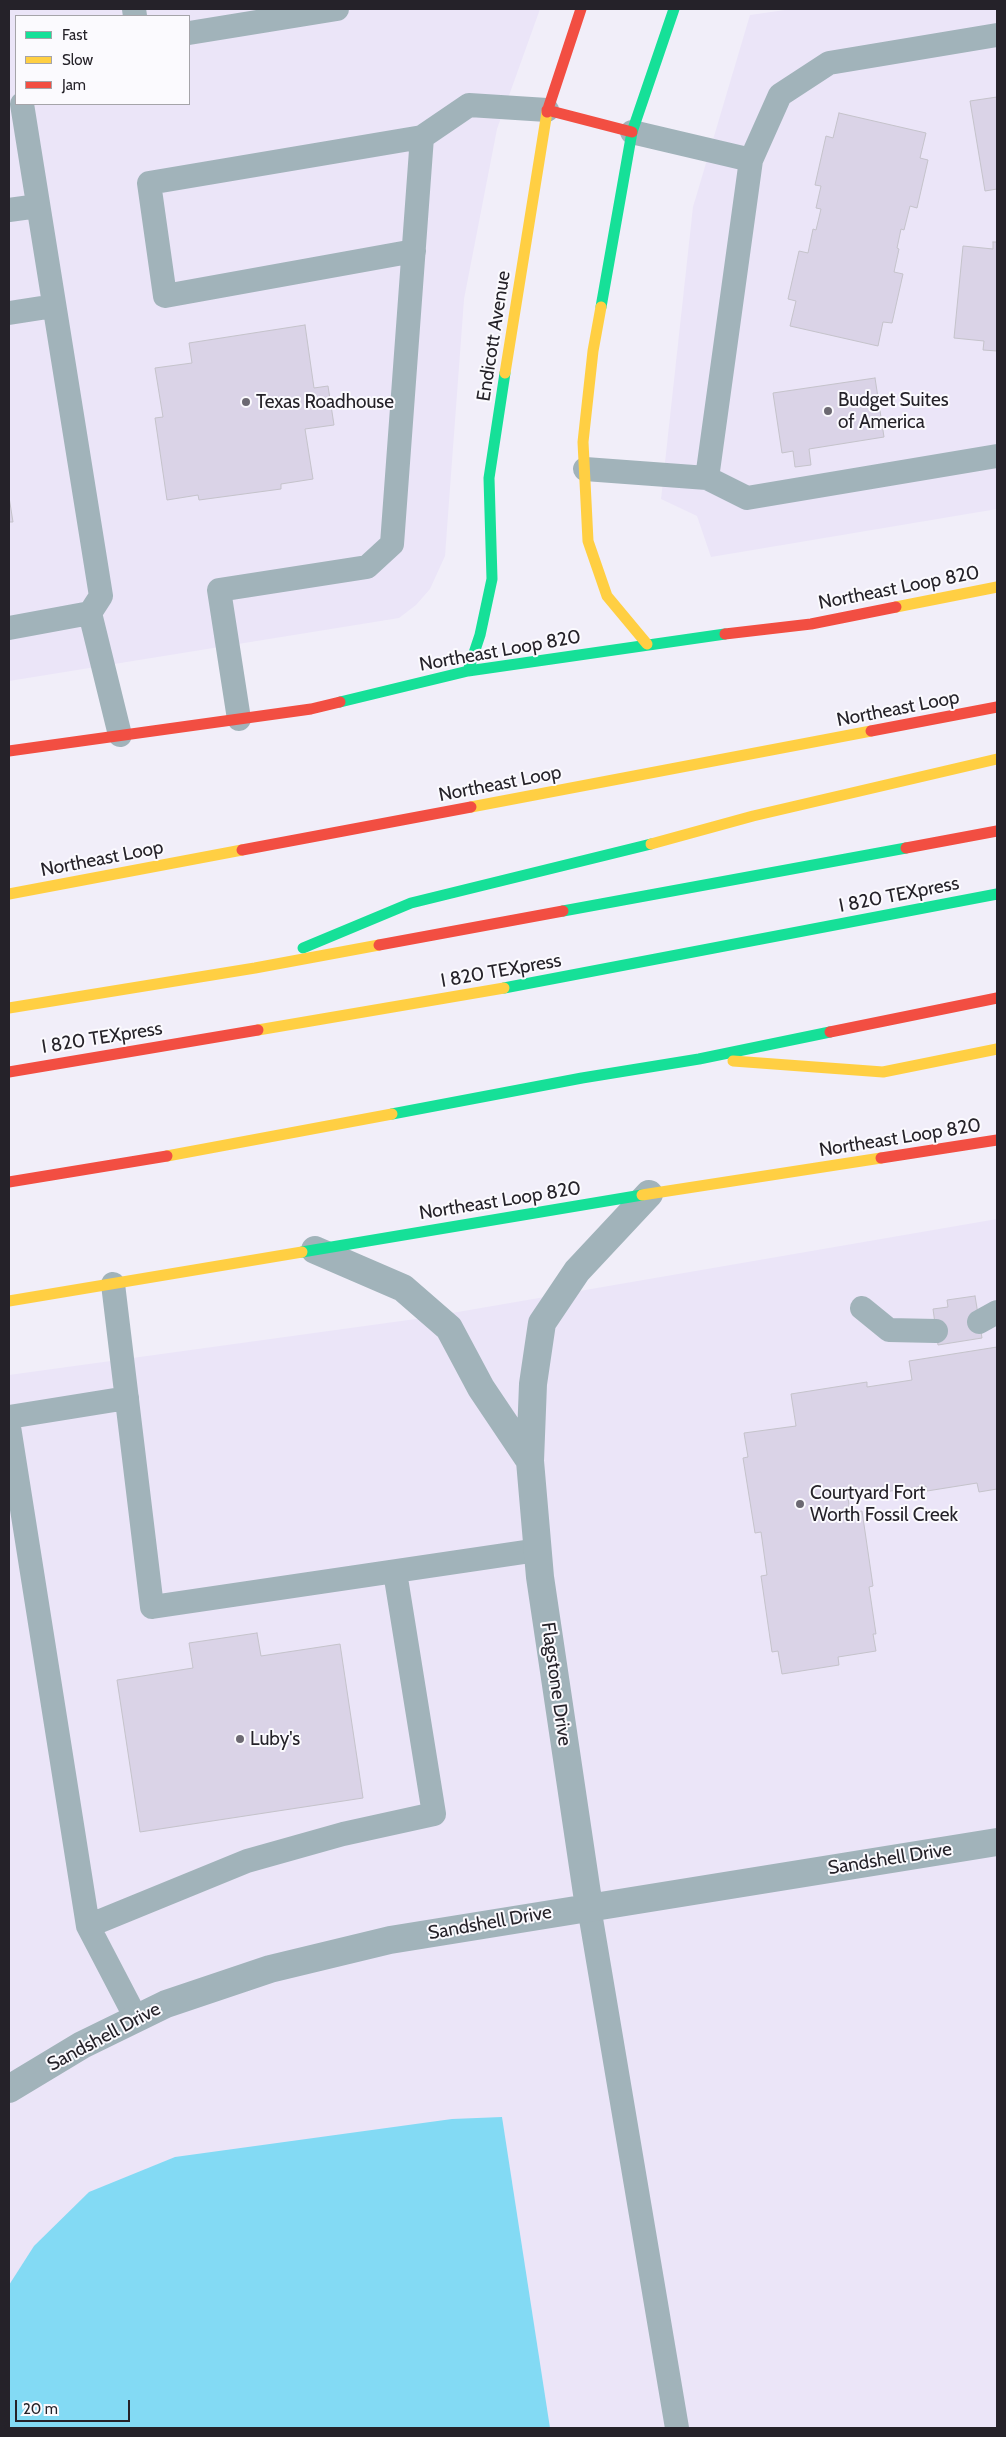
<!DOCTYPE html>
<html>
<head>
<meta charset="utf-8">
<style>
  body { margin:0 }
  #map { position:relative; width:1006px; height:2437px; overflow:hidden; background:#f1eef9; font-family:Cabin,sans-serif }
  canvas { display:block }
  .frame { position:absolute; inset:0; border:10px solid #252229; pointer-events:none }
  .legend { position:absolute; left:15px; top:15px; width:175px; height:90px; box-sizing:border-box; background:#fbfafe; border:1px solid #a5a4a9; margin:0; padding:6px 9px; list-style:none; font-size:15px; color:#252229 }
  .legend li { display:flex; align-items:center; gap:10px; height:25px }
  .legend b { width:25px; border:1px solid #a5a4a9 }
  .scale { position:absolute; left:15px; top:2400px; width:115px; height:22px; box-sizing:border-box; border:2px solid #252229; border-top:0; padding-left:6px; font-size:15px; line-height:18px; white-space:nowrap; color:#252229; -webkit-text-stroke:4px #fbfafe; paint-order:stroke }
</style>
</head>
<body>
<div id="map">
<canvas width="1006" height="2437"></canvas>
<div class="frame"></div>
<ul class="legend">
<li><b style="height:6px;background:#16e098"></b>Fast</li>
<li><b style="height:6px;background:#ffcf43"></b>Slow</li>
<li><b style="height:6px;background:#f24e42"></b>Jam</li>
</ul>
<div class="scale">20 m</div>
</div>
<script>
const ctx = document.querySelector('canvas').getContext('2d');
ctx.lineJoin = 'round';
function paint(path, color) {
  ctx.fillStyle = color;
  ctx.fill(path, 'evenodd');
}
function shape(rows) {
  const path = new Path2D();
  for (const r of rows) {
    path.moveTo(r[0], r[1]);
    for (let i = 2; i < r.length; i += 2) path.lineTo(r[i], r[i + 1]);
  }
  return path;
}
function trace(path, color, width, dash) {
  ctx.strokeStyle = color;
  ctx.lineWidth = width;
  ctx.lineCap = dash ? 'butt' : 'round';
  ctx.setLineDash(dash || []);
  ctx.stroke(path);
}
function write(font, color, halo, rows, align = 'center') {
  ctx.font = font + ' Cabin,sans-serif';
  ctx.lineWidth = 4;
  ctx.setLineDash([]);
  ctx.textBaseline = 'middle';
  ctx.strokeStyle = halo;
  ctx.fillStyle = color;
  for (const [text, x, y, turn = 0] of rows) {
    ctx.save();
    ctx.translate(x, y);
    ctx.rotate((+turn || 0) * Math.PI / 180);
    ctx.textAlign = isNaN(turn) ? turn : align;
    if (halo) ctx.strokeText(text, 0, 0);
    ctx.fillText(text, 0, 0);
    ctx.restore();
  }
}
paint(shape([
  [9,9,540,9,497,129,464,299,445,556,430,589,416,605,399,618,9,681],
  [16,16,189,16,189,104,16,104],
  [792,9,997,9,997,509,711,557,697,516,661,499,693,207,750,15],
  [997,1219,997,2428,9,2428,9,1375,423,1318]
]), '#ebe5f8');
paint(shape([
  [502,2117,550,2428,9,2428,9,2285,34,2246,89,2192,175,2157,452,2119]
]), '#83daf4');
const building = shape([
  [997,97,997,189,985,191,970,101,997,97],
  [839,113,926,133,920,158,928,160,917,208,910,206,904,230,901,229,897,248,899,249,894,272,903,274,892,323,883,322,878,346,790,326,796,301,788,299,799,251,808,253,813,229,816,230,821,209,816,208,821,186,815,185,826,136,833,138,839,113],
  [993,242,997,242,997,351,983,350,984,341,954,338,963,246,993,249,993,242],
  [305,325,314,388,328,386,334,425,305,429,313,479,281,484,281,489,199,500,198,495,167,500,155,418,163,417,155,368,192,363,189,343,305,325],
  [875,378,884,437,809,449,811,465,795,467,793,451,782,453,773,393,875,378],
  [9,497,13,522,9,522,9,497],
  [975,1296,982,1338,938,1345,933,1309,948,1307,947,1300,975,1296],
  [997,1347,997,1489,979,1492,977,1483,927,1491,926,1486,848,1497,850,1513,862,1511,873,1586,869,1587,876,1634,873,1634,876,1651,838,1657,839,1665,782,1674,778,1651,772,1652,761,1576,767,1575,761,1532,755,1533,743,1458,748,1457,744,1433,796,1426,791,1394,867,1382,867,1387,912,1380,909,1361,997,1347],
  [257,1633,261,1656,340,1644,363,1798,140,1832,117,1680,193,1668,189,1643,257,1633]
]);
paint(building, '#dad3e7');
trace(building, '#c5c3cb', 1);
trace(shape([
  [134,9,135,16],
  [189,33,337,9],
  [632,132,751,160,780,95,829,63,997,35],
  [9,210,38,206],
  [414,251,165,296,149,183,422,137],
  [9,313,54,306],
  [585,469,707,478,747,498,997,456],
  [707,478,751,160],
  [90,613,120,735],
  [9,628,90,613,101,596,22,104],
  [239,719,219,590,367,567,392,544,422,137,469,105,547,110],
  [113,1284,152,1607,538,1550],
  [862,1308,889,1330,936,1331],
  [979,1322,997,1312],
  [9,1417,127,1398],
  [9,1427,88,1926,136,2018],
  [589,1907,677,2428],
  [88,1926,247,1861,343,1834,434,1814,395,1572]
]), '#a1b3ba', 24);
trace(shape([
  [315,1250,403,1288,449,1328,481,1388,530,1461],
  [589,1907,540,1577,530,1461,533,1384,542,1323,577,1271,649,1194],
  [9,2089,82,2045,166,2004,270,1969,390,1940,997,1842]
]), '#a1b3ba', 28);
trace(shape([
  [601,307,632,132,674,9],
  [468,671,480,635,492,579,489,478,505,373],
  [340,702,468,671,725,634],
  [563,911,906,848],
  [303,948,411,903,651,844],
  [504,988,997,894],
  [392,1114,582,1078,699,1059,830,1032],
  [302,1252,642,1195]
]), '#16e098', 11);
trace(shape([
  [601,307,593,351,583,442,588,541,607,596,647,644],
  [505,373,547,112],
  [896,607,997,587],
  [471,807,871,731],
  [651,844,753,816,997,759],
  [9,894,242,850],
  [9,1008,255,968,379,945],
  [258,1030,504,988],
  [733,1061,883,1072,997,1049],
  [167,1156,392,1114],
  [642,1195,881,1158],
  [9,1301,302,1252]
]), '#ffcf43', 11);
trace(shape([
  [547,110,632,132],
  [547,112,581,9],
  [725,634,811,624,896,607],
  [871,731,997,707],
  [9,751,311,709,340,702],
  [906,848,997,831],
  [242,850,471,807],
  [379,945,563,911],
  [830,1032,997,998],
  [9,1072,258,1030],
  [881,1158,997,1140],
  [9,1182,167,1156]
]), '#f24e42', 11);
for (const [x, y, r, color] of [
  [246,402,5,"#6c6972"],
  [828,411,5,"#6c6972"],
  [800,1504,5,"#6c6972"],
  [240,1739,5,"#6c6972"]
]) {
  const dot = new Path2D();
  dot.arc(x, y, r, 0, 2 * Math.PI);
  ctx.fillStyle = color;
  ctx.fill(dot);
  trace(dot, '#fbfafe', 2);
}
write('19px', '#252229', '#fbfafe', [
  ["Endicott Avenue",494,336,-81],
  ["Northeast Loop 820",899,588,-11],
  ["Northeast Loop 820",500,651,-10],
  ["Northeast Loop",898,709,-11],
  ["Northeast Loop",500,784,-11],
  ["Northeast Loop",102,859,-11],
  ["I 820 TEXpress",899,895,-11],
  ["I 820 TEXpress",501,971,-10],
  ["I 820 TEXpress",102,1038,-9],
  ["Northeast Loop 820",900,1138,-9],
  ["Northeast Loop 820",500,1201,-9],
  ["Flagstone Drive",556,1684,82],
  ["Sandshell Drive",890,1859,-9],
  ["Sandshell Drive",490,1923,-10],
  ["Sandshell Drive",104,2037,-28]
]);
write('19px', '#252229', '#fbfafe', [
  ["Budget Suites",838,400],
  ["of America",838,422],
  ["Texas Roadhouse",256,402],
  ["Courtyard Fort",810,1493],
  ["Worth Fossil Creek",810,1515],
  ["Luby's",250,1739]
], 'left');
</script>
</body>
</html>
